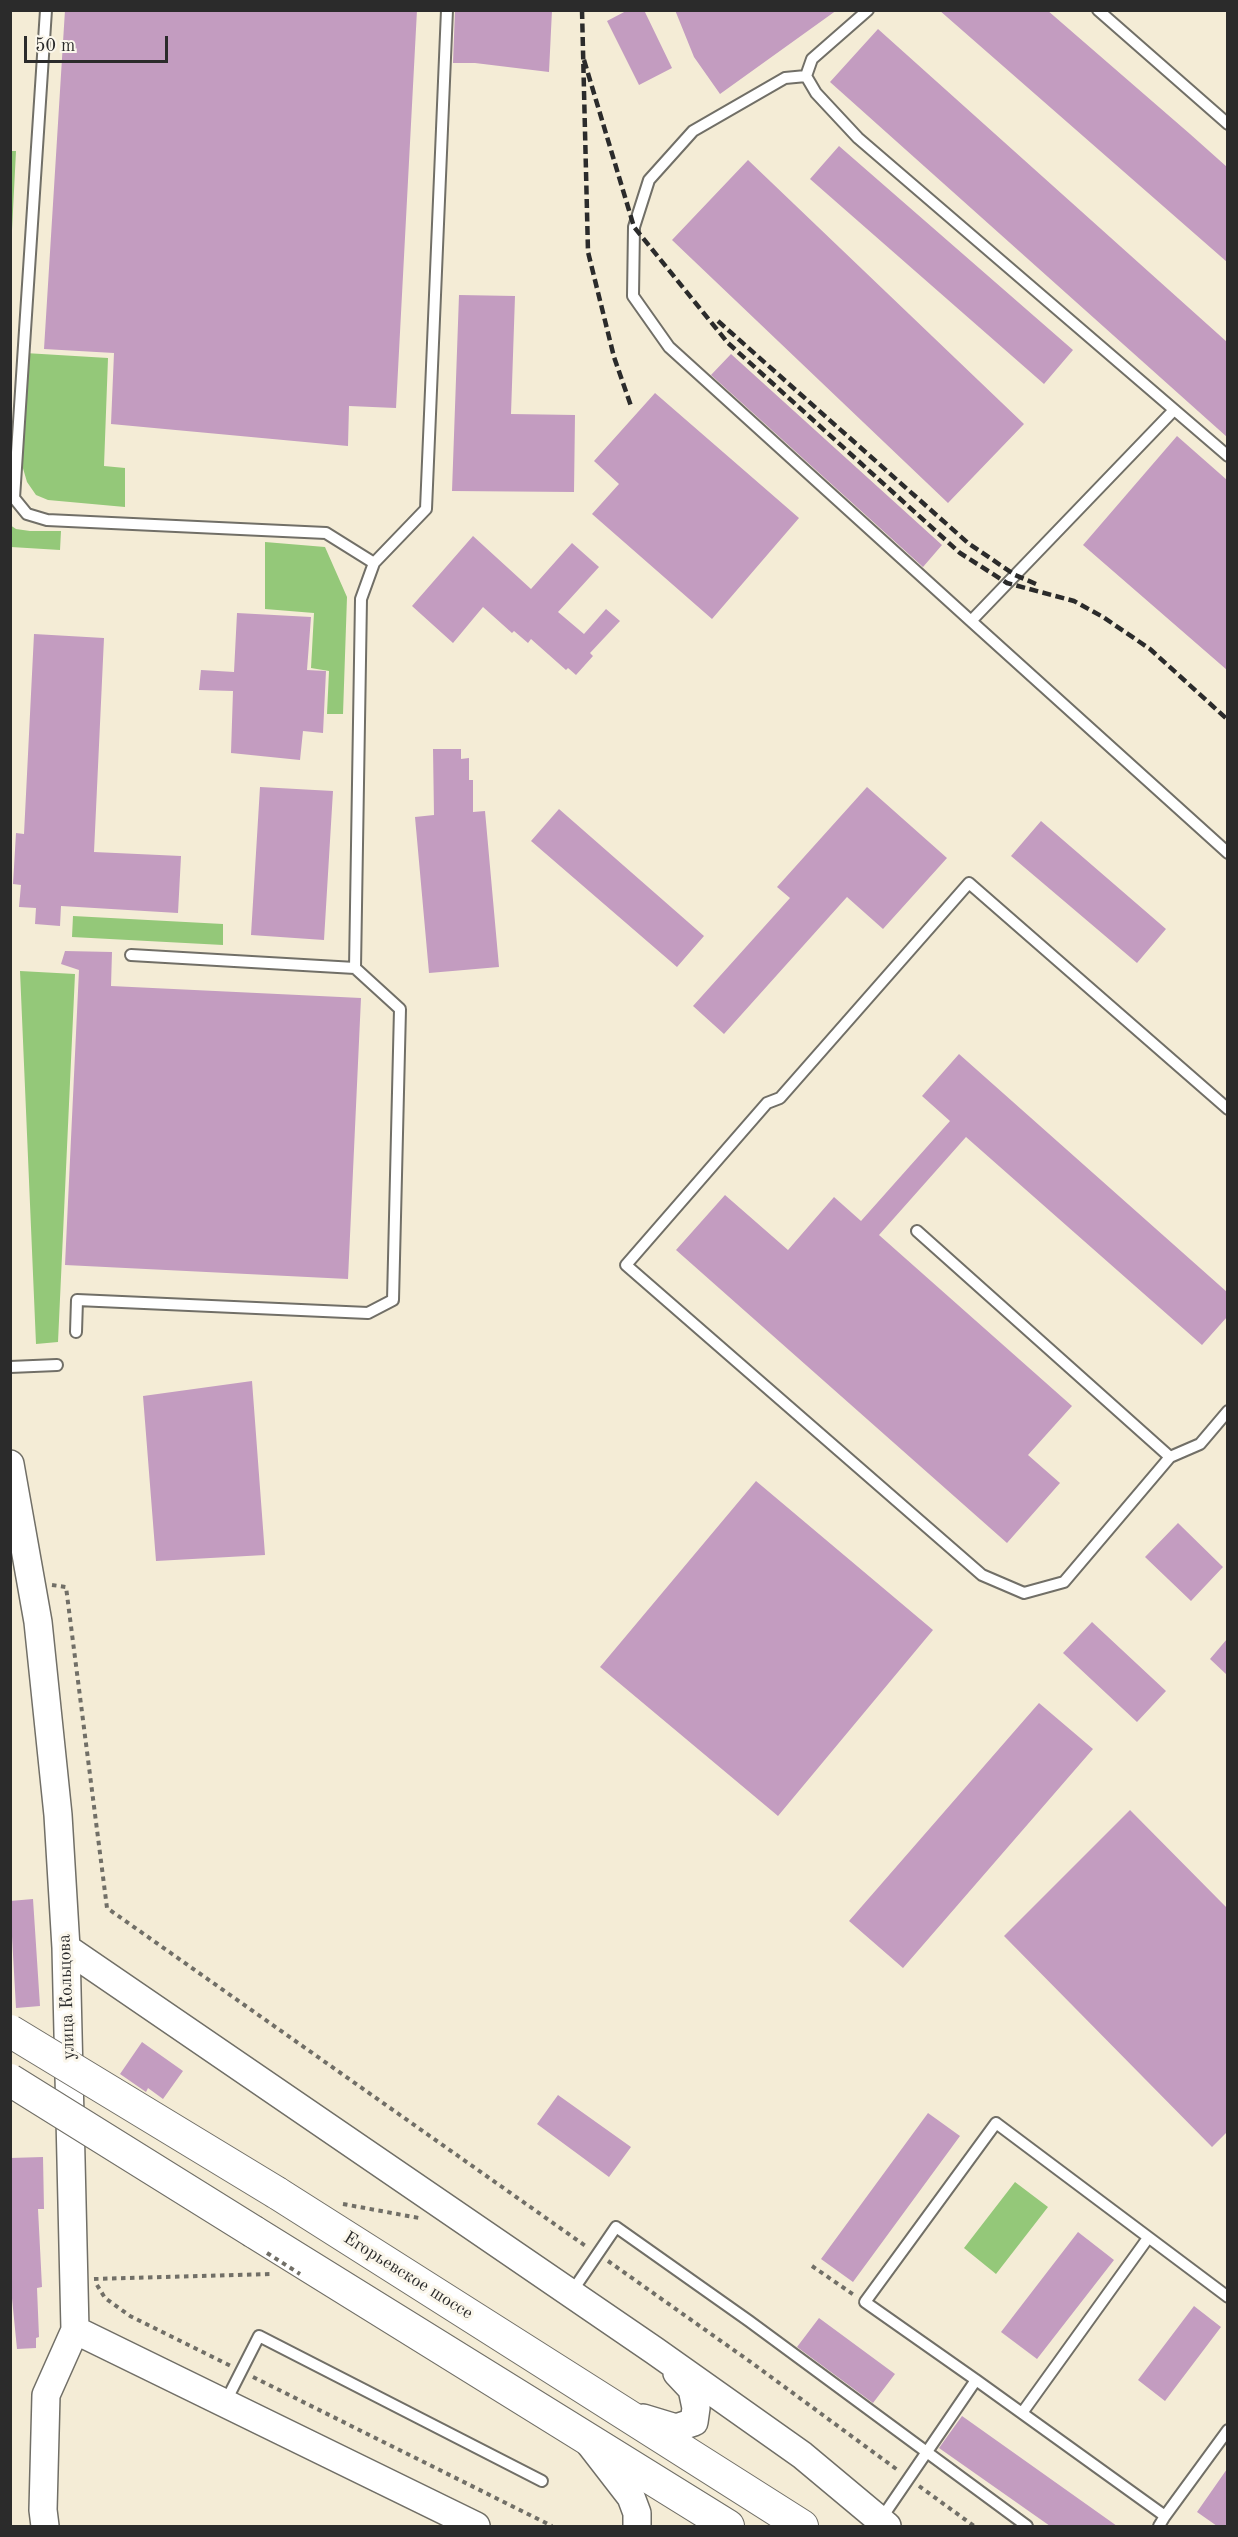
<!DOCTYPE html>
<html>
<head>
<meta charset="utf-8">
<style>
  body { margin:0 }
  #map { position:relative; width:1238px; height:2537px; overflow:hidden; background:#f4ecd6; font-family:"Old Standard TT",serif }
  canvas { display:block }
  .frame { position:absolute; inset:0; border:12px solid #2b2b2b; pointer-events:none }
  .scale { position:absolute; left:24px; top:36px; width:144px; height:27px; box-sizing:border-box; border:3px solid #2b2b2b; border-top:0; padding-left:8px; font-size:18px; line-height:21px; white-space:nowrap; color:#2b2b2b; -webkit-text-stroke:4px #fbf7ec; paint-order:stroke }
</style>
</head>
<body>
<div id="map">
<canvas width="1238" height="2537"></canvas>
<div class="frame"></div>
<div class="scale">50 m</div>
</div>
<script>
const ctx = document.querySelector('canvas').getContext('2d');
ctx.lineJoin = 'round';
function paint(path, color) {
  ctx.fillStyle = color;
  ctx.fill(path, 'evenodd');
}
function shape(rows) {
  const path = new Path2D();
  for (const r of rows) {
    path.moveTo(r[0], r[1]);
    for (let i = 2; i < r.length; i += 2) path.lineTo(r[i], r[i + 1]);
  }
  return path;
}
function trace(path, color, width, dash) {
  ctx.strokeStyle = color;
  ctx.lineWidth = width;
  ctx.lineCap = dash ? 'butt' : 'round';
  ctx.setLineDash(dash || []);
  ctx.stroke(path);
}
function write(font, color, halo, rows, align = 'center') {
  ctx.font = font + ' "Old Standard TT",serif';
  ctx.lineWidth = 6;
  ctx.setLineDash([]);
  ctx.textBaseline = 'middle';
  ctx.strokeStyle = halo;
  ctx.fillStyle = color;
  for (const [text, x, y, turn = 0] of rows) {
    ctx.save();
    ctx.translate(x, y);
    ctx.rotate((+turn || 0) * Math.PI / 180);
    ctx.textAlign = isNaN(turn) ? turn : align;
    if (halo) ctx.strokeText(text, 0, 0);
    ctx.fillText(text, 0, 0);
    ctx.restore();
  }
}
paint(shape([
  [11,151,16,151,11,250,10,151],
  [25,353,108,358,104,466,125,468,125,507,48,500,36,495,27,482,20,458],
  [10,525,16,529,30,531,61,531,60,550,11,547],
  [265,542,325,547,347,597,343,714,327,714,329,671,311,668,314,613,265,609],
  [73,916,223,924,223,945,72,937],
  [20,971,75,974,58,1342,36,1344],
  [1015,2182,1048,2207,996,2274,964,2248]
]), '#94c879');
paint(shape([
  [65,10,417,10,396,408,349,406,348,446,111,424,114,353,44,349],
  [455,10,552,10,549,72,475,63,453,63],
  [628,10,644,10,672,68,639,85,607,21],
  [675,10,837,10,720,94,694,57],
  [939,10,1047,10,1190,134,1227,167,1227,262],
  [878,29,1227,342,1227,437,830,82],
  [839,146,1073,350,1044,384,810,179],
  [748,160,1024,424,948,503,672,240],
  [459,295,515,296,511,414,575,415,574,492,452,491],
  [731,354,942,545,923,567,711,375],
  [655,393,799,518,712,619,592,514,619,484,594,461],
  [1177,436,1227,480,1227,670,1083,545],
  [473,536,531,589,572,543,599,567,558,612,584,634,606,609,620,621,590,653,593,656,576,675,568,668,566,670,531,639,528,643,514,631,512,633,483,607,453,643,412,606],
  [237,613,311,617,307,670,326,671,323,733,303,731,300,760,231,753,233,691,199,690,201,670,234,672],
  [34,634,104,638,94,852,181,856,178,913,61,906,60,926,35,924,36,908,19,907,21,885,13,884,16,833,24,834],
  [433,749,461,749,461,759,469,758,469,780,473,780,473,812,485,811,499,967,429,973,415,817,434,815],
  [260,787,333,791,324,940,251,935],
  [867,787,947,858,883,929,847,897,724,1034,693,1006,790,898,777,887],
  [559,809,704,936,677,967,531,841],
  [1041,821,1166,929,1137,963,1011,856],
  [65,951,112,952,111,986,361,998,348,1279,65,1265,79,970,61,964],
  [959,1054,1227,1292,1227,1317,1202,1345,966,1137,879,1235,1072,1406,1028,1455,1060,1483,1007,1543,676,1250,725,1195,788,1250,834,1197,861,1221,950,1121,922,1096],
  [252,1381,265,1555,156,1561,143,1396],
  [756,1481,933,1630,778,1816,600,1667],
  [1178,1523,1223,1567,1191,1601,1145,1557],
  [1092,1622,1166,1691,1137,1722,1063,1653],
  [1227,1639,1227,1675,1210,1659],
  [1039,1703,1093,1749,903,1968,849,1921],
  [1130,1810,1227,1908,1227,2132,1212,2147,1004,1936],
  [33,1899,40,2006,16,2008,10,1901],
  [142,2042,183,2071,163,2099,148,2088,146,2092,120,2074],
  [558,2095,631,2147,609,2177,537,2124],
  [928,2113,960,2136,853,2282,821,2259],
  [43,2157,44,2209,38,2209,42,2287,37,2288,39,2337,36,2338,36,2348,17,2349,10,2278,10,2158],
  [1078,2232,1114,2260,1037,2359,1001,2332],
  [1194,2306,1221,2327,1165,2401,1138,2380],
  [819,2318,895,2374,873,2403,797,2347],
  [962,2416,1117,2526,1050,2526,939,2448],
  [1227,2469,1227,2526,1217,2526,1197,2512]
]), '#c39cc0');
const lane = shape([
  [46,10,14,498,27,514,47,520,326,533,374,563],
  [868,10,812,59,806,76,816,93,858,138,1228,456],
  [1098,10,1228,124],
  [806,76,785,78,693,131,649,180,634,227,633,296,669,347,971,621],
  [1174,410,971,621,1228,853],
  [131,955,355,968],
  [917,1231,1170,1457,1064,1582,1024,1593,982,1575,626,1265,767,1103,780,1098,969,883,1228,1109],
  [76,1332,77,1300,368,1313,393,1300,400,1009,355,968,361,599,374,563,426,509,447,10],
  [10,1367,57,1365],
  [1170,1457,1200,1444,1228,1411],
  [571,2293,616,2227,749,2321,1027,2526],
  [976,2380,865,2302,996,2123,1228,2297],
  [225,2403,259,2336,542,2481],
  [1022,2413,1148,2238],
  [1165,2516,1228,2430],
  [881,2519,976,2380,1165,2516,1159,2526]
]);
const secondary = shape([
  [10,1464,38,1622,58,1815,66,1948,75,2330,46,2395,43,2510,45,2526],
  [66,1948,655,2351,802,2455,887,2526],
  [75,2330,476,2526],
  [643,2418,676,2428,694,2422,696,2408,692,2389,677,2373],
  [590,2444,631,2497,637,2513,637,2526]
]);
const primary = shape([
  [277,2193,802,2526],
  [254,2232,728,2526]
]);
trace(lane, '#716f67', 14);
trace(secondary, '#716f67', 30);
trace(primary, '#716f67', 34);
trace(shape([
  [52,1585,66,1587,107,1908,587,2247],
  [343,2204,419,2218],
  [608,2261,752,2363,899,2471],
  [812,2266,854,2295],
  [94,2279,273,2274],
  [97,2285,105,2298,130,2316,231,2366],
  [253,2377,552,2526],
  [919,2486,974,2526]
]), '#716f67', 4, [4.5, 4.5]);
trace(lane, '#fff', 10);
trace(secondary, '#fff', 27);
trace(primary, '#fff', 32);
trace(shape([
  [582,10,588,252,614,357,631,406],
  [584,60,634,227,728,343,960,553,1007,583,1074,601,1103,617,1150,649,1228,720],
  [718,321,968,543,1015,575,1036,584]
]), '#2b2b2b', 4.5, [9, 4.5]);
const primaryBridge = shape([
  [10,2031,277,2193],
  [10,2080,254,2232]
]);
trace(primaryBridge, '#716f67', 34, []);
trace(shape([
  [267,2253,300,2274]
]), '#716f67', 4, [4.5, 4.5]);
trace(primaryBridge, '#fff', 32);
write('18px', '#2b2b2b', '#fbf7ec', [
  ["улица Кольцова",67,1997,-92],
  ["Егорьевское шоссе",408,2276,32]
]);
</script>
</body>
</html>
